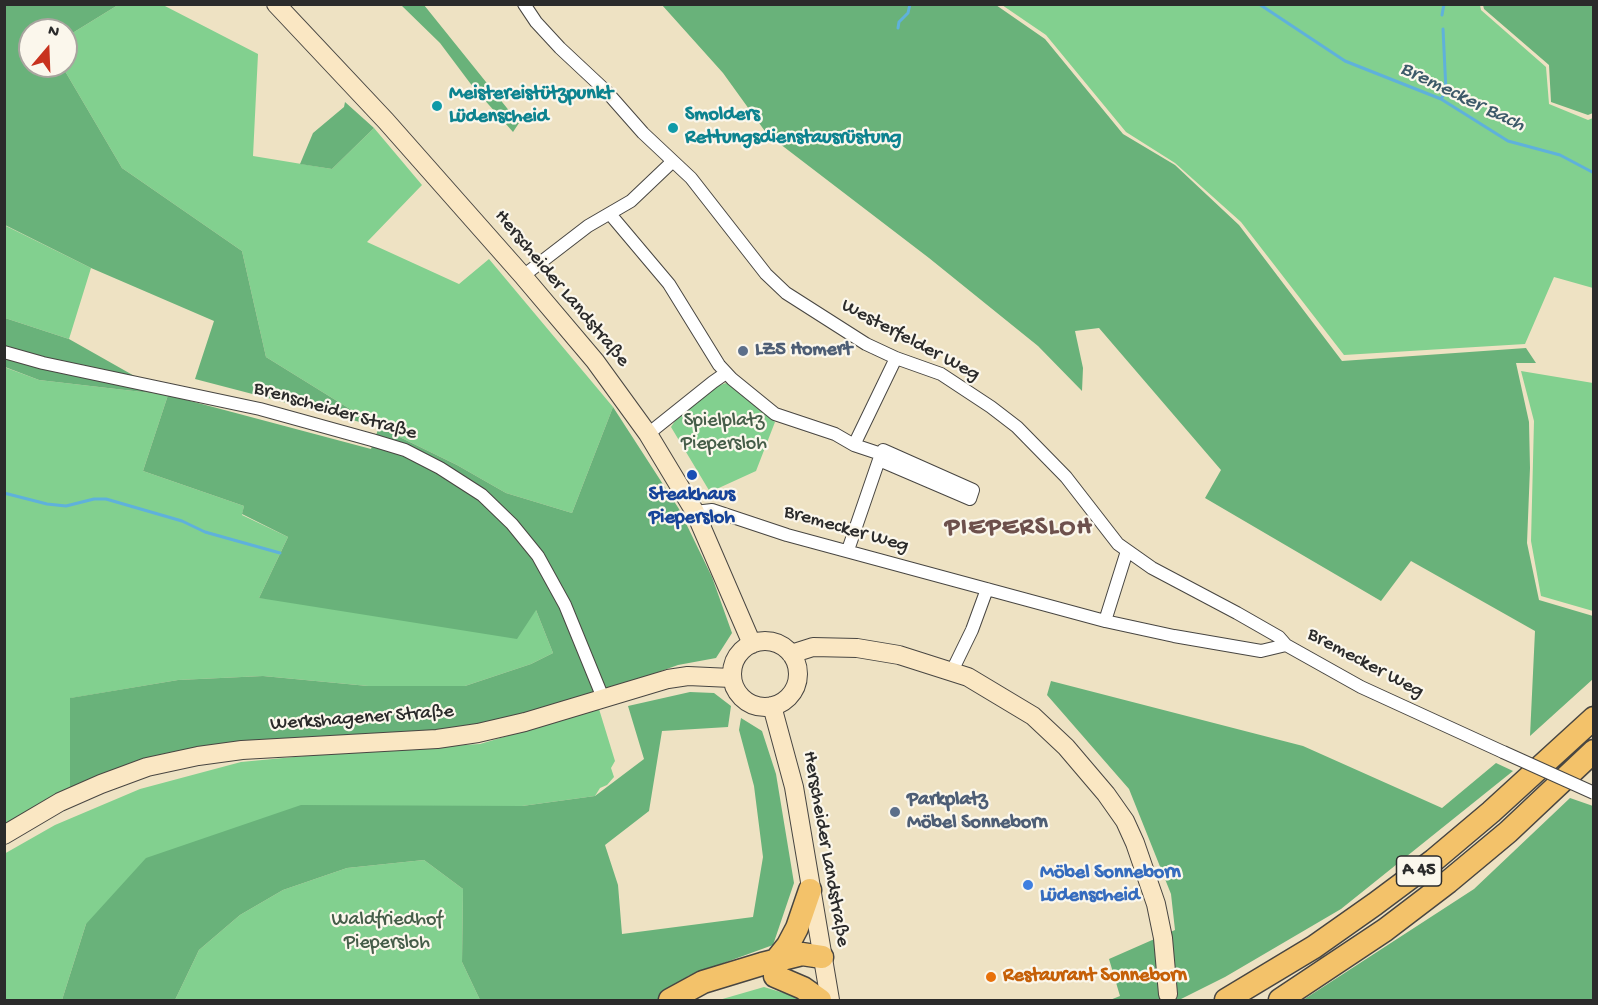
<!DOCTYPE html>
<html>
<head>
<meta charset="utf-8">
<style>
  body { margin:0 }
  #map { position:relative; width:1598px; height:1005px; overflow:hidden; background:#eee2c3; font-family:"Gochi Hand",sans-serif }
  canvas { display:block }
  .frame { position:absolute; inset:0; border:6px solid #2b2b2b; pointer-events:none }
  .north { position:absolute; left:18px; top:18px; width:60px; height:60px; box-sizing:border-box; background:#fbf7ec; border:2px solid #a8a59f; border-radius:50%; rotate:19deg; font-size:16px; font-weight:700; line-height:24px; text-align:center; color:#2b2b2b }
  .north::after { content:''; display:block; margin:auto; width:21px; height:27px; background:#c8321e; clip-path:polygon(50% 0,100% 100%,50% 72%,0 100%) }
</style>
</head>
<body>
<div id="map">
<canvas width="1598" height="1005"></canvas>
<div class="frame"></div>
<div class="north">N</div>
</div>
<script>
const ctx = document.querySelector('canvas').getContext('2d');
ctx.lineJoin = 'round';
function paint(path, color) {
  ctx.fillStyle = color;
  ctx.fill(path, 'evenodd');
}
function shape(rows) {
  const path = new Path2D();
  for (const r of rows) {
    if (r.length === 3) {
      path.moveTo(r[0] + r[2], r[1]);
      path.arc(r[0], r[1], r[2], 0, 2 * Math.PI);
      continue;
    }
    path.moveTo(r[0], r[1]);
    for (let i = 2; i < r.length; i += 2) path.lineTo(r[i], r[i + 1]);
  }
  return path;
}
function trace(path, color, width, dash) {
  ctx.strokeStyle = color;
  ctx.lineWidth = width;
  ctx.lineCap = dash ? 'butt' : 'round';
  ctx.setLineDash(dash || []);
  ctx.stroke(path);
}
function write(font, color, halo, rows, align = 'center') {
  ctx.font = font + ' "Gochi Hand",sans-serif';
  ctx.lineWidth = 4.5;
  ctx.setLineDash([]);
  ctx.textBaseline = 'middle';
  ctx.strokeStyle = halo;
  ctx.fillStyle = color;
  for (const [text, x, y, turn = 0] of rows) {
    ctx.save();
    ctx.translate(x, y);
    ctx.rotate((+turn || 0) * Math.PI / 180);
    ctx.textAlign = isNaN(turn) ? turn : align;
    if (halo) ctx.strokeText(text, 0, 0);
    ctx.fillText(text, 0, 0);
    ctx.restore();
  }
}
paint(shape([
  [118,5,163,5,258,54,253,156,332,169,374,128,422,185,367,242,459,284,489,259,613,407,572,513,506,493,457,465,379,427,266,357,242,251,122,168,62,66,66,66,66,37],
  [1002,5,1480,5,1481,10,1546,67,1549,104,1588,120,1593,118,1593,288,1554,277,1525,344,1344,355,1241,222,1175,163,1126,132,1046,35],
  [4,225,91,268,69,339,5,318],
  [4,367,39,380,168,395,143,471,244,506,242,515,288,537,259,598,536,610,553,653,531,664,465,686,368,686,263,676,178,680,71,698,70,792,5,831],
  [1521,371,1593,383,1593,611,1541,596,1531,541,1534,421],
  [726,383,733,386,775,422,756,471,710,492,671,427,675,421,715,387],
  [599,709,615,761,611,768,614,777,607,785,600,788,595,796,522,806,86,924,62,1000,5,1000,4,854,55,825,140,789,241,762,347,752,480,744],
  [424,860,463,889,462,962,480,1000,175,1000,199,950,240,915,283,890,347,868],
  [764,987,797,997,801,1000,719,1000]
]), '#82d08f');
paint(shape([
  [4,5,118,5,66,37,66,30,30,30,30,66,62,66,122,168,242,251,266,357,379,427,457,465,506,493,572,513,613,407,679,509,712,577,732,633,716,658,678,665,611,689,478,727,396,734,254,740,209,747,70,792,70,698,178,680,263,676,368,686,465,686,531,664,553,653,536,610,517,639,259,598,288,537,242,514,244,506,143,471,168,395,39,380,5,367,5,318,69,339,168,395,371,449,379,427,195,379,214,321,91,268,5,225],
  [401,5,424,5,519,123,513,132,473,87,440,43],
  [662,5,996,5,1045,39,1123,134,1175,165,1239,225,1342,361,1526,348,1536,363,1516,363,1529,422,1530,468,1527,543,1539,600,1593,616,1593,679,1530,736,1535,631,1411,561,1381,601,1205,498,1221,470,1099,328,1075,331,1083,368,1082,391,1038,346,929,258,767,134,723,73],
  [1483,5,1593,5,1593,113,1588,115,1551,102,1549,65,1484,9],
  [345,102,374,128,332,169,300,164,313,133,344,107],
  [1051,681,1303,746,1442,808,1496,763,1513,771,1341,909,1225,977,1179,1000,1110,1000,1120,996,1109,959,1175,930,1171,894,1129,789,1047,695],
  [690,692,714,693,731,706,728,727,662,731,649,811,605,845,618,885,622,934,753,917,763,857,754,786,739,730,741,718,762,731,776,774,794,883,773,945,688,976,660,1000,480,1000,462,962,463,889,424,860,347,868,283,890,240,915,199,950,175,1000,62,1000,86,924,146,858,301,805,522,806,595,796,644,759,628,706],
  [1570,798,1593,806,1593,1000,1303,1000,1474,889]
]), '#69b27a');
trace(shape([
  [1259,4,1345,61,1441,99,1508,141,1560,155,1594,173],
  [1442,15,1444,4],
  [898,28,899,22,908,13,910,4],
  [1441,99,1446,91,1443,29],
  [4,493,47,504,66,506,94,499,106,499,182,521,205,532,280,553]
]), '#5fb1db', 3);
const street = shape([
  [524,4,536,22,560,48,606,91,643,133,691,178,766,274,786,293,866,344,896,358,941,374,991,407,1017,427,1066,477,1118,544,1152,568,1237,613,1279,637,1286,645,1361,687,1503,752],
  [610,214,669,284,719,365,732,379,775,414,835,434,854,445,881,454,848,550],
  [523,276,588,226,631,201,672,162],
  [4,352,43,363,260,409,372,440,405,450,440,468,482,495,512,524,538,556,565,605,603,698],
  [648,434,713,382,726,373],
  [854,445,896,358],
  [879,460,970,499,973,490,883,450,881,454],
  [695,512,712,510,787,535,1105,621,1174,636,1261,651,1286,645],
  [1105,621,1127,551],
  [952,671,972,630,987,589]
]);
const secondary = shape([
  [276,4,386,121,523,276,595,361,648,434,695,512,752,644],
  [765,674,33],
  [791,654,813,647,857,648,899,655,968,677,1033,716,1066,747,1106,794,1125,821,1135,843,1156,904,1163,938,1168,994],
  [772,706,794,787,830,1000],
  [4,835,60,802,101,784,147,767,198,756,242,750,437,739,478,733,525,722,668,679,688,676,731,678]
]);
const highway = shape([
  [776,960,788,945,797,928,810,890],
  [775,976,803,988,820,1000],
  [670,1000,703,982,762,964,802,954,822,957],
  [1226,1000,1314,947,1375,904,1434,860,1491,812,1594,718],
  [1280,1000,1385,930,1448,882,1508,832,1594,751]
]);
trace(street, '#484642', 14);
trace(secondary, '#484642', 20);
trace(highway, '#484642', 25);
trace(street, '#fff', 12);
trace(secondary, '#fae7c3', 18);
trace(highway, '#f3c26a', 22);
const streetBridge = shape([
  [1503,752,1594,793]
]);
trace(streetBridge, '#484642', 14, []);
trace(streetBridge, '#fff', 12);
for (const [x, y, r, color] of [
  [437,106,6,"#0f9aa8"],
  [673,128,6,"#0f9aa8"],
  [743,351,6,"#5c6f8a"],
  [692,475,6,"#1a4fb4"],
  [895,812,6,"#5c6f8a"],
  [1028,885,6,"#3f7fe0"],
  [991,977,6,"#e8710a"]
]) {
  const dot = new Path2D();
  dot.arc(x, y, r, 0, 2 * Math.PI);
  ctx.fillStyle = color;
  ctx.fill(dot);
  trace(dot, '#fbf7ec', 2);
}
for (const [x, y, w] of [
  [1419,871,45]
]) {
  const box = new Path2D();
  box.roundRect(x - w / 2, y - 15, w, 30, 4.5);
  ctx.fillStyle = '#fbf7ec';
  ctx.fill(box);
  trace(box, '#2b2b2b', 1.5);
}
write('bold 18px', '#2b2b2b', null, [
  ["A 45",1419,871]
]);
write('bold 20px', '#0d838f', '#fbf7ec', [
  ["Meistereistützpunkt",449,95],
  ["Lüdenscheid",449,118],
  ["Smolders",685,116],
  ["Rettungsdienstausrüstung",685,139]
], 'left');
write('20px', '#2b2b2b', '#fbf7ec', [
  ["Herscheider Landstraße",561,289,50],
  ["Westerfelder Weg",910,341,28],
  ["Brenscheider Straße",335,412,16],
  ["Bremecker Weg",846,530,16],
  ["Bremecker Weg",1365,664,28],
  ["Werkshagener Straße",362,719,-4],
  ["Herscheider Landstraße",825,849,80]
]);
write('bold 20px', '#4e5e75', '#fbf7ec', [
  ["LZ5 Homert",755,351],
  ["Parkplatz",907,801],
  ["Möbel Sonneborn",907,824]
], 'left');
write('20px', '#455d49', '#fbf7ec', [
  ["Spielplatz",724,422],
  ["Piepersloh",724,445],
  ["Waldfriedhof",387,921],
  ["Piepersloh",387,944]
]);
write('bold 20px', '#164399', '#fbf7ec', [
  ["Steakhaus",692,496],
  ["Piepersloh",692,519]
]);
write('bold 20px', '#366cbe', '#fbf7ec', [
  ["Möbel Sonneborn",1040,874],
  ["Lüdenscheid",1040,897]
], 'left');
write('bold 20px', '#c56008', '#fbf7ec', [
  ["Restaurant Sonneborn",1003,977]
], 'left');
write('italic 21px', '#3d5a69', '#fbf7ec', [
  ["Bremecker Bach",1462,98,26]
]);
ctx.letterSpacing = '1.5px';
write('bold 26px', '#6d504c', '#fbf7ec', [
  ["PIEPERSLOH",1019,529]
]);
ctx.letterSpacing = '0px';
</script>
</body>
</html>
